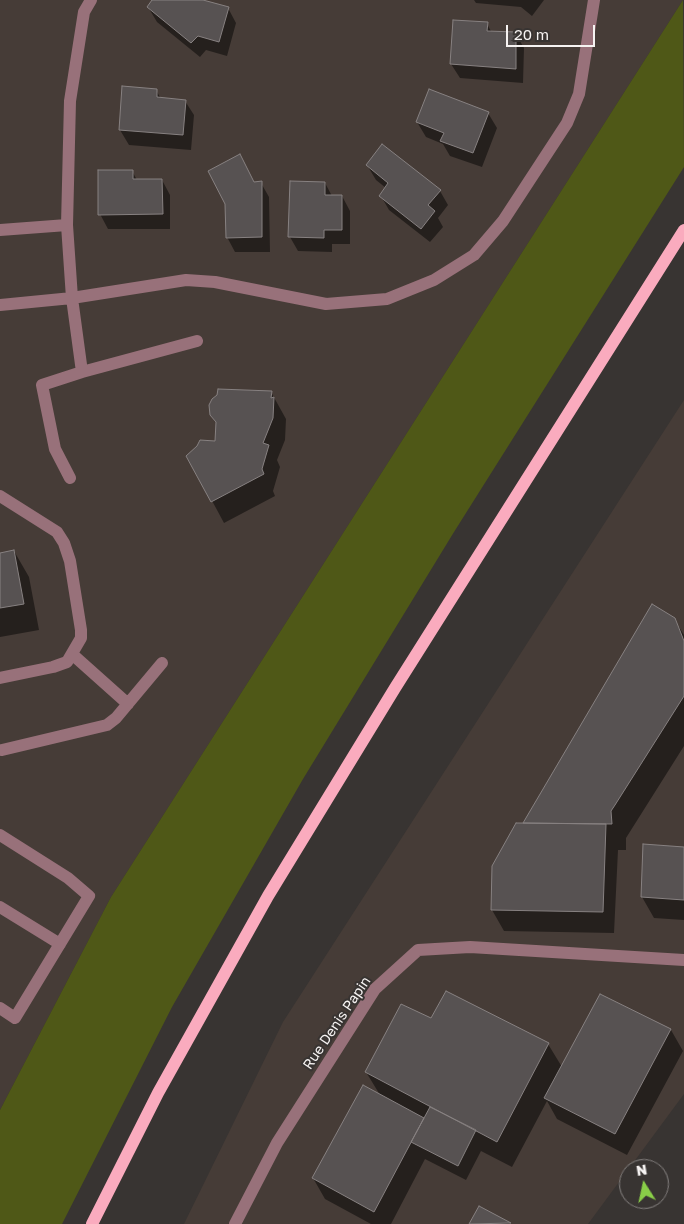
<!DOCTYPE html>
<html>
<head>
<meta charset="utf-8">
<style>
  body { margin:0 }
  #map { position:relative; width:684px; height:1224px; overflow:hidden; background:#383432; font-family:"Golos Text",sans-serif }
  canvas { display:block }
  .north { position:absolute; left:619px; top:1159px; width:50px; height:50px; box-sizing:border-box; background:#383432; border:1px solid #84807f; border-radius:50%; rotate:350deg; font-size:14px; font-weight:700; line-height:20px; text-align:center; color:#f6f3f2 }
  .north::after { content:''; display:block; margin:auto; width:18px; height:22px; background:#89ce48; clip-path:polygon(50% 0,100% 100%,50% 72%,0 100%) }
  .scale { position:absolute; left:506px; top:25px; width:89px; height:22px; box-sizing:border-box; border:2px solid #f6f3f2; border-top:0; padding-left:6px; font-size:15px; line-height:18px; white-space:nowrap; color:#f6f3f2; -webkit-text-stroke:4px #383432; paint-order:stroke }
</style>
</head>
<body>
<div id="map">
<canvas width="684" height="1224"></canvas>
<div class="north">N</div>
<div class="scale">20 m</div>
</div>
<script>
const ctx = document.querySelector('canvas').getContext('2d');
ctx.lineJoin = 'round';
function paint(path, color) {
  ctx.fillStyle = color;
  ctx.fill(path, 'evenodd');
}
function shape(rows) {
  const path = new Path2D();
  for (const r of rows) {
    path.moveTo(r[0], r[1]);
    for (let i = 2; i < r.length; i += 2) path.lineTo(r[i], r[i + 1]);
  }
  return path;
}
function trace(path, color, width, dash) {
  ctx.strokeStyle = color;
  ctx.lineWidth = width;
  ctx.lineCap = dash ? 'butt' : 'round';
  ctx.setLineDash(dash || []);
  ctx.stroke(path);
}
function write(font, color, halo, rows, align = 'center') {
  ctx.font = font + ' "Golos Text",sans-serif';
  ctx.lineWidth = 4;
  ctx.setLineDash([]);
  ctx.textBaseline = 'middle';
  ctx.strokeStyle = halo;
  ctx.fillStyle = color;
  for (const [text, x, y, turn = 0] of rows) {
    ctx.save();
    ctx.translate(x, y);
    ctx.rotate((+turn || 0) * Math.PI / 180);
    ctx.textAlign = isNaN(turn) ? turn : align;
    if (halo) ctx.strokeText(text, 0, 0);
    ctx.fillText(text, 0, 0);
    ctx.restore();
  }
}
paint(shape([
  [0,0,683,0,111,897,0,1110],
  [684,400,684,1094,588,1224,184,1224,283,1022]
]), '#463c37');
paint(shape([
  [683,0,684,167,454,532,303,779,172,1007,62,1224,0,1224,0,1110,111,897]
]), '#4f5817');
paint(shape([
  [154,0,198,0,228,8,236,23,227,56,206,50,200,57,157,22,148,7],
  [474,0,544,0,532,16,521,7,476,3],
  [487,24,492,33,516,34,524,48,523,83,460,78,451,64],
  [156,90,161,99,185,101,194,115,191,150,129,145,120,130],
  [488,113,497,128,482,167,450,156,443,144,426,137,417,122],
  [367,165,440,191,448,205,438,218,443,227,430,242,389,210,381,196,386,188,376,180],
  [132,171,137,180,162,180,170,195,170,229,108,229,100,214],
  [254,183,261,183,269,197,270,252,235,252,227,237,227,203],
  [325,183,332,196,342,196,350,211,350,244,332,244,332,252,298,251,290,237],
  [271,392,286,419,285,440,277,460,280,467,273,491,275,496,224,523,188,456,216,442,217,424,211,414,218,395],
  [14,551,29,577,39,630,0,637,0,554],
  [653,606,674,619,684,635,684,746,626,838,626,850,618,850,614,933,504,931,492,910,493,867,524,824],
  [644,846,684,848,684,920,654,918,642,897],
  [601,995,671,1030,683,1051,627,1155,557,1119,547,1101,512,1167,481,1151,466,1180,425,1159,391,1224,371,1224,325,1199,313,1178,380,1095,366,1072,431,1020,548,1044,562,1067],
  [479,1208,510,1224,471,1224]
]), '#0007');
const building = shape([
  [152,0,203,0,229,7,219,42,198,36,191,43,147,7,152,0],
  [453,20,488,22,487,31,516,32,516,69,450,64,453,20],
  [122,86,157,89,157,97,186,100,183,135,119,130,122,86],
  [429,89,489,112,473,153,440,141,444,133,416,122,429,89],
  [382,144,441,190,428,205,435,211,421,229,379,196,388,183,366,165,382,144],
  [240,154,254,182,262,181,262,237,226,238,225,204,208,171,240,154],
  [98,170,133,170,133,179,162,179,163,214,98,215,98,170],
  [290,181,325,182,325,195,342,195,342,230,324,230,324,238,288,237,290,181],
  [218,389,272,391,271,398,274,397,273,418,263,443,269,445,262,469,264,474,211,502,186,456,197,446,200,440,215,441,216,422,210,415,209,405,212,399,217,395,218,389],
  [14,550,24,604,0,608,0,553,14,550],
  [652,604,675,618,684,641,684,696,615,805,611,811,612,824,523,823,652,604],
  [516,823,606,824,603,912,491,910,492,866,516,823],
  [643,844,684,847,684,900,641,897,643,844],
  [446,991,549,1043,497,1142,365,1072,401,1004,431,1018,446,991],
  [600,994,671,1029,615,1134,544,1098,600,994],
  [363,1085,424,1118,374,1212,312,1178,363,1085],
  [430,1107,476,1130,458,1166,411,1142,430,1107],
  [479,1206,511,1223,469,1224,479,1206]
]);
paint(building, '#575252');
trace(building, '#878181', 1);
trace(shape([
  [0,230,67,225],
  [0,305,72,298,186,280,215,282,326,304,387,299,434,280,474,255,503,221,567,123,579,94,594,0],
  [82,372,197,341],
  [70,478,55,449,42,385,82,372,72,298,67,225,70,101,84,12,91,0],
  [0,496,57,532,64,543,70,561,81,630,81,638,67,662,53,667,0,678],
  [72,654,128,704],
  [2,750,107,725,116,718,162,663],
  [0,835,68,878,89,896,15,1018,0,1008],
  [0,907,60,944],
  [235,1224,277,1143,375,989,418,950,470,947,684,960]
]), '#98717a', 12);
trace(shape([
  [92,1224,158,1093,268,896,395,688,684,230]
]), '#faabbe', 12);
write('14px', '#f6f3f2', '#383432', [
  ["Rue Denis Papin",337,1023,-56]
]);
</script>
</body>
</html>
